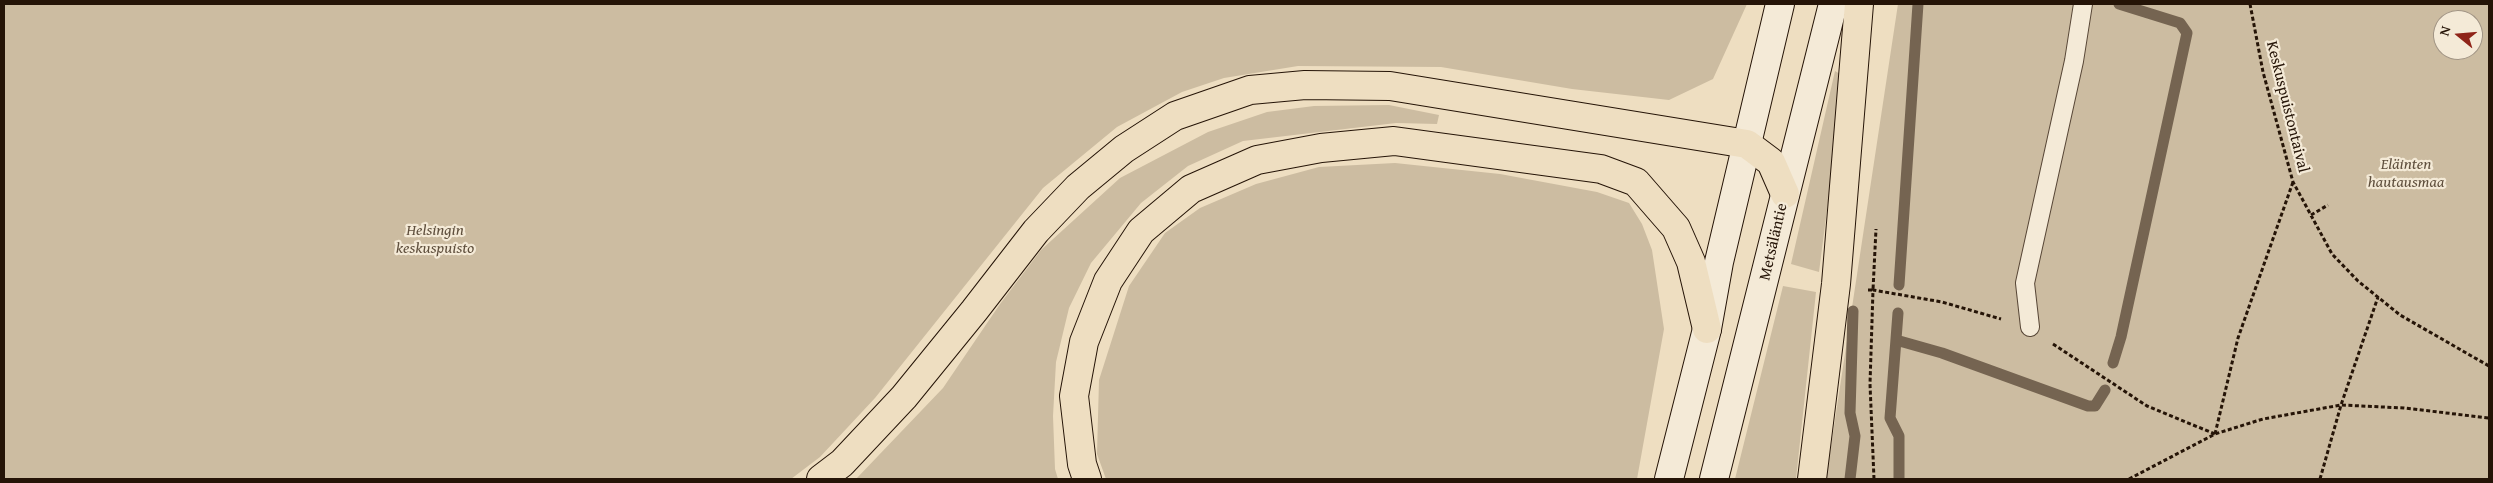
<!DOCTYPE html>
<html>
<head>
<meta charset="utf-8">
<style>
  body { margin:0 }
  #map { position:relative; width:2493px; height:483px; overflow:hidden; background:#eedec1; font-family:"Gentium Book Plus",serif }
  canvas { display:block }
  .frame { position:absolute; inset:0; border:5px solid #251407; pointer-events:none }
  .north { position:absolute; left:2433px; top:10px; width:50px; height:50px; box-sizing:border-box; background:#f4ead7; border:1px solid #a19484; border-radius:50%; rotate:287deg; font-size:14px; font-weight:700; line-height:20px; text-align:center; color:#251407 }
  .north::after { content:''; display:block; margin:auto; width:18px; height:22px; background:#8f2418; clip-path:polygon(50% 0,100% 100%,50% 72%,0 100%) }
</style>
</head>
<body>
<div id="map">
<canvas width="2493" height="483"></canvas>
<div class="frame"></div>
<div class="north">N</div>
</div>
<script>
const ctx = document.querySelector('canvas').getContext('2d');
ctx.lineJoin = 'round';
function paint(path, color) {
  ctx.fillStyle = color;
  ctx.fill(path, 'evenodd');
}
function shape(rows) {
  const path = new Path2D();
  for (const r of rows) {
    path.moveTo(r[0], r[1]);
    for (let i = 2; i < r.length; i += 2) path.lineTo(r[i], r[i + 1]);
  }
  return path;
}
function trace(path, color, width, dash) {
  ctx.strokeStyle = color;
  ctx.lineWidth = width;
  ctx.lineCap = dash ? 'butt' : 'round';
  ctx.setLineDash(dash || []);
  ctx.stroke(path);
}
function write(font, color, halo, rows, align = 'center') {
  ctx.font = font + ' "Gentium Book Plus",serif';
  ctx.lineWidth = 4.5;
  ctx.setLineDash([]);
  ctx.textBaseline = 'middle';
  ctx.strokeStyle = halo;
  ctx.fillStyle = color;
  for (const [text, x, y, turn = 0] of rows) {
    ctx.save();
    ctx.translate(x, y);
    ctx.rotate((+turn || 0) * Math.PI / 180);
    ctx.textAlign = isNaN(turn) ? turn : align;
    if (halo) ctx.strokeText(text, 0, 0);
    ctx.fillText(text, 0, 0);
    ctx.restore();
  }
}
paint(shape([
  [4,4,1747,4,1713,79,1669,100,1572,89,1441,67,1298,66,1224,78,1182,92,1117,127,1043,188,875,398,820,457,791,479,4,479],
  [1898,4,2489,4,2489,479,1826,479],
  [2443,20,2473,20,2473,50,2443,50],
  [1835,71,1840,74,1832,171,1819,272,1791,264],
  [1389,105,1439,115,1437,124,1396,123,1243,141,1188,166,1141,203,1091,263,1069,308,1056,362,1053,416,1055,469,1058,479,856,479,943,388,1000,304,1041,250,1120,178,1208,132,1267,112,1314,106],
  [1395,163,1500,174,1597,192,1629,203,1642,224,1652,250,1664,329,1637,479,1106,479,1097,454,1099,380,1129,286,1165,233,1200,208,1256,184,1319,167],
  [1783,286,1816,292,1796,479,1735,479]
]), '#ccbca1');
trace(shape([
  [1899,285,1918,4],
  [1898,313,1890,418,1899,436,1899,479],
  [1896,340,1942,353,2088,406,2095,406,2105,390],
  [2113,363,2121,337,2187,33,2180,23,2119,4],
  [1850,479,1855,436,1850,413,1853,311]
]), '#756451', 11);
const lane = shape([
  [2030,327,2025,283,2074,61,2083,4]
]);
const secondary = shape([
  [1669,479,1707,329,1719,262,1780,4],
  [1714,479,1833,4]
]);
const highway = shape([
  [821,479,842,463,904,397,974,311,1036,231,1078,187,1124,149,1175,116,1250,90,1305,85,1390,86,1747,144,1771,162,1785,194],
  [1087,479,1082,464,1074,396,1084,342,1108,281,1141,231,1191,189,1257,160,1321,148,1394,141,1601,169,1636,182,1676,228,1691,262,1707,329],
  [1812,479,1836,284,1859,4]
]);
trace(lane, '#574636', 20);
trace(secondary, '#251407', 30);
trace(highway, '#251407', 30);
trace(shape([
  [2250,4,2263,72,2293,182,2332,254,2358,281,2400,315,2489,366],
  [2311,215,2328,205],
  [1868,290,1873,290,1876,229],
  [2053,344,2147,406,2215,434],
  [2215,434,2238,338,2293,182],
  [1874,479,1870,384,1873,290,1942,302,2001,319],
  [2129,479,2215,434,2263,419,2341,405,2404,408,2489,418],
  [2320,479,2341,405,2378,297]
]), '#251407', 3, [4, 2.5]);
trace(lane, '#f4ead7', 18);
trace(secondary, '#f4ead7', 28);
trace(highway, '#eedec1', 28);
write('16px', '#251407', '#f4ead7', [
  ["Keskuspuistontaival",2287,107,76],
  ["Metsäläntie",1774,242,-77]
]);
write('italic 16px', '#5f4f3d', '#f4ead7', [
  ["Eläinten",2406,165],
  ["hautausmaa",2406,183],
  ["Helsingin",435,231],
  ["keskuspuisto",435,249]
]);
</script>
</body>
</html>
